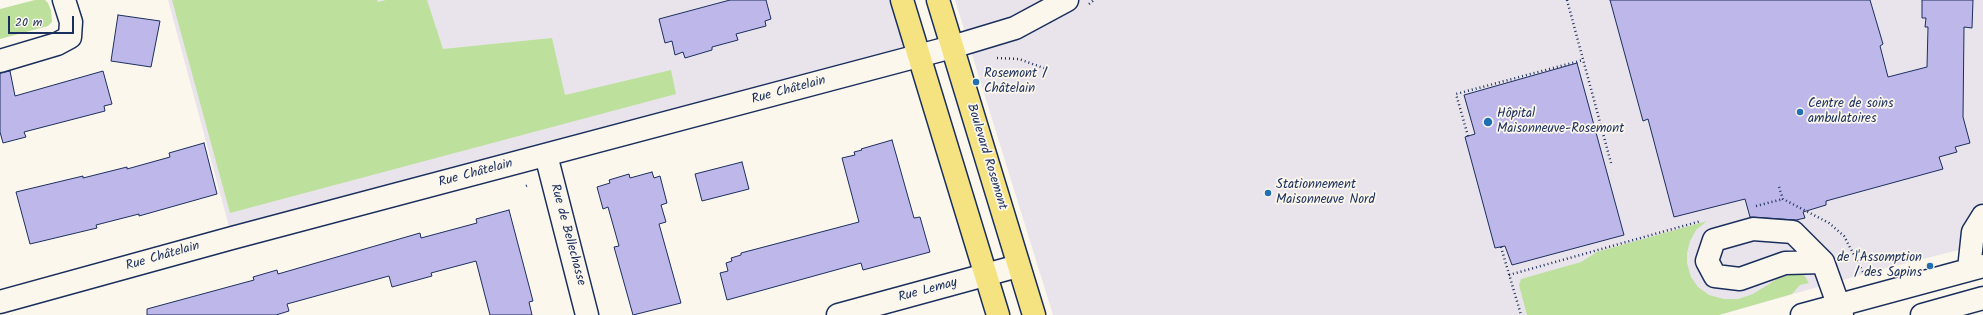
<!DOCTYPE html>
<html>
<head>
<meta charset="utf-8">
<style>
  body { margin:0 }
  #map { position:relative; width:1983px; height:315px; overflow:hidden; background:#fbf7ec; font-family:Kalam,sans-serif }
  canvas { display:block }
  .scale { position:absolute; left:8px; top:16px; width:66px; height:18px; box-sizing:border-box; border:2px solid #1b2f5e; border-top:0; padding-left:5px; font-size:12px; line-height:14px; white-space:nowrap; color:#1b2f5e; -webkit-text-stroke:3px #fbf7ec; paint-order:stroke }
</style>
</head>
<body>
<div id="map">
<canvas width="1983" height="315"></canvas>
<div class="scale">20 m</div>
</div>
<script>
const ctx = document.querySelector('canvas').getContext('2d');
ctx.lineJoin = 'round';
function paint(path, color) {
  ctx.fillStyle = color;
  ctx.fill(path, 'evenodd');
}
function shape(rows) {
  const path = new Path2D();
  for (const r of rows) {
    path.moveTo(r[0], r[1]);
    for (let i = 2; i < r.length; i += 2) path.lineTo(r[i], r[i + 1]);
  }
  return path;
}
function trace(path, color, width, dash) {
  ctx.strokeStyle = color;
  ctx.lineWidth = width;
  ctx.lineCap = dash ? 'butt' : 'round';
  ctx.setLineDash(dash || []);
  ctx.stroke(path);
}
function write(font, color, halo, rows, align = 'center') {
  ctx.font = font + ' Kalam,sans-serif';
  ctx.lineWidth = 3.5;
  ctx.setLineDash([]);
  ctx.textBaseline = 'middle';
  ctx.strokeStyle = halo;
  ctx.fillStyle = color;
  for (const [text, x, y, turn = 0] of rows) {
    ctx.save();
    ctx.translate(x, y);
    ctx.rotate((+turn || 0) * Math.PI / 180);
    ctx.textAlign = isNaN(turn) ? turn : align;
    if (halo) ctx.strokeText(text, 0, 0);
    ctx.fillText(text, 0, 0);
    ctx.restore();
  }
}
paint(shape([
  [168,0,901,0,918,56,232,238],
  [955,0,1983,0,1983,244,1871,272,1719,315,1053,315]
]), '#e9e4eb');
paint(shape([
  [35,0,45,0,48,3,51,10,52,22,48,26,0,39,0,9],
  [172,0,377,0,378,2,386,0,427,0,443,49,552,38,565,95,671,70,676,94,230,213],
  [1707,221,1696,230,1690,241,1687,253,1687,263,1691,277,1698,287,1709,295,1724,299,1738,299,1753,294,1777,279,1795,273,1804,275,1809,283,1800,285,1792,294,1719,315,1527,315,1519,285,1521,279,1581,262,1597,252]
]), '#bde19c');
const building = shape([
  [730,0,766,0,771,19,765,21,766,26,736,34,738,40,712,47,712,50,685,58,683,52,675,55,672,41,665,43,659,19,730,0],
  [1610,0,1870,0,1883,44,1880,46,1888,77,1927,67,1928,27,1925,27,1926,18,1922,18,1922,0,1973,0,1972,28,1964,27,1963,117,1970,143,1955,147,1957,152,1939,157,1943,169,1826,201,1826,205,1803,212,1805,218,1796,220,1750,217,1745,199,1674,217,1648,119,1643,121,1610,0],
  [118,15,160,21,151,67,111,61,118,15],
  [1577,63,1624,235,1512,265,1505,246,1495,248,1465,137,1475,134,1464,95,1577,63],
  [10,71,15,96,103,71,112,104,104,106,105,111,24,132,26,137,3,143,0,132,0,73,10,71],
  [892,140,914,218,920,217,930,252,863,270,861,263,727,300,720,273,728,271,726,263,732,261,731,258,741,255,741,253,859,222,842,158,855,155,854,152,862,150,861,149,892,140],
  [204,143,217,194,139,216,139,214,96,225,97,228,30,244,16,192,83,176,83,178,127,167,127,169,170,157,169,153,204,143],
  [742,162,749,189,702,201,695,174,742,162],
  [652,172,654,178,660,176,667,203,661,205,666,222,659,224,681,303,633,315,614,247,619,246,608,207,603,209,597,187,610,183,609,180,629,174,630,178,652,172],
  [509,210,533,301,529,302,532,315,490,315,476,261,431,273,432,276,392,287,389,276,287,304,289,311,276,315,147,315,147,309,254,280,253,277,277,270,278,274,420,233,421,238,477,223,476,219,509,210]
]);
paint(building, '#beb7e9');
trace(building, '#1b2f5e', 1);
const minor = shape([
  [0,61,57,44,70,37,71,22,64,0],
  [546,155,587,315],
  [1823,262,1785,263,1740,279,1715,276,1707,261,1714,240,1753,229,1793,232,1823,262,1842,315],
  [1969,269,1973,232,1983,216],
  [0,302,232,238,952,47,1015,28,1067,0],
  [838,315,1018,266],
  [1802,315,1983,266],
  [1922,315,1983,298]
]);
const major = shape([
  [902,0,998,315],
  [938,0,1034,315]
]);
trace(minor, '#1b2f5e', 25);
trace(major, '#1b2f5e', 25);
trace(shape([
  [1567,0,1611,163],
  [1089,4,1094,0],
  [997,58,1019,59,1049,70],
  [1468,136,1456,94,1583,60],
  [526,186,528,185],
  [1779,187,1783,199,1829,223,1844,236,1865,276],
  [1756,206,1783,199],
  [1501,247,1521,315],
  [1509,275,1701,221]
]), '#1b2f5e', 2.5, [1, 3]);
trace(minor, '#fbf7ec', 22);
trace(major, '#f5e382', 22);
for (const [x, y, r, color] of [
  [976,82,4,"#1f6fb2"],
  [1800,112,4,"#1f6fb2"],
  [1488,122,5,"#1f6fb2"],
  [1268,193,4,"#1f6fb2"],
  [1930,266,4,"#1f6fb2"]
]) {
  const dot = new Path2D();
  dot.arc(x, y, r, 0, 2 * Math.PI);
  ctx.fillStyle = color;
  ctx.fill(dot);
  trace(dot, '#fbf7ec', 1.5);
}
write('13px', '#1b2f5e', '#fbf7ec', [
  ["Rosemont /",984,75],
  ["Châtelain",984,90],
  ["Centre de soins",1808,105],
  ["ambulatoires",1808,120],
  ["Hôpital",1497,115],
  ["Maisonneuve-Rosemont",1497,130],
  ["Stationnement",1276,186],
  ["Maisonneuve Nord",1276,201],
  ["de l'Assomption",1922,259,"right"],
  ["/ des Sapins",1922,274,"right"]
], 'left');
write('13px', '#1b2f5e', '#fbf7ec', [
  ["Rue Châtelain",789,91,-15],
  ["Boulevard Rosemont",986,157,73],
  ["Rue Châtelain",476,174,-15],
  ["Rue de Bellechasse",567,235,75],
  ["Rue Châtelain",163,257,-16],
  ["Rue Lemay",928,291,-15]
]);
</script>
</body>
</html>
